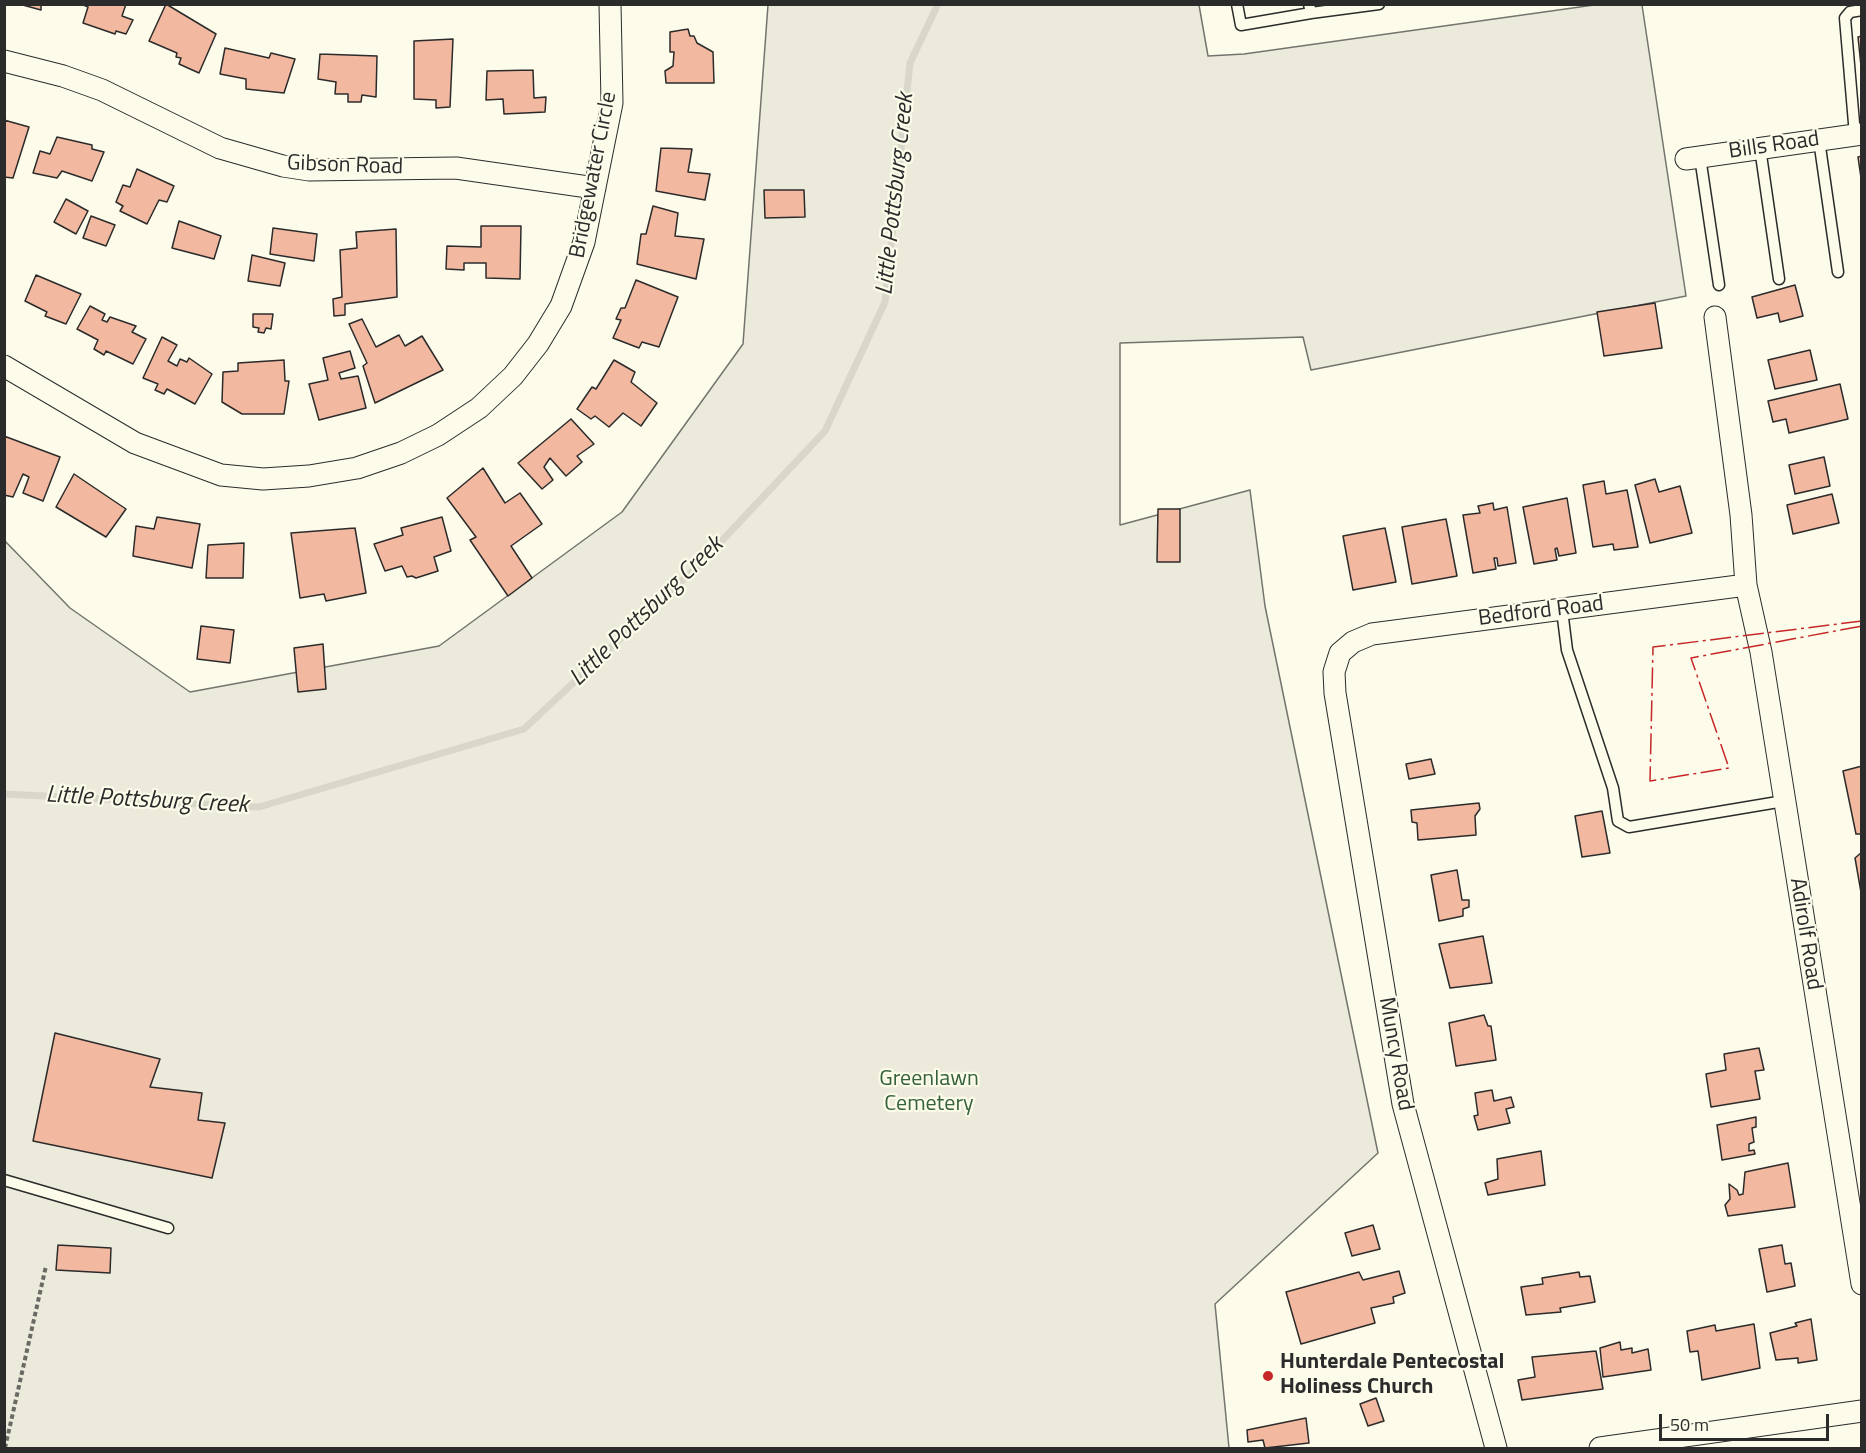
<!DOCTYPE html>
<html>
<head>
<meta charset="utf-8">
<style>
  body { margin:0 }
  #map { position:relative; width:1866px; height:1453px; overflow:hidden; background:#fdfbea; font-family:"Titillium Web",sans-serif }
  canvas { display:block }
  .frame { position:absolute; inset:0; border:6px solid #2b2b2b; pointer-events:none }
  .scale { position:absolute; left:1659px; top:1414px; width:170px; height:27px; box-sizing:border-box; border:3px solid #2b2b2b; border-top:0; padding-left:8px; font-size:18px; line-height:21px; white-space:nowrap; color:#2b2b2b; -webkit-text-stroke:4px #fdfbea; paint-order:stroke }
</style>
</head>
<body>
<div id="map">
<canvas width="1866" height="1453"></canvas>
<div class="frame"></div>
<div class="scale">50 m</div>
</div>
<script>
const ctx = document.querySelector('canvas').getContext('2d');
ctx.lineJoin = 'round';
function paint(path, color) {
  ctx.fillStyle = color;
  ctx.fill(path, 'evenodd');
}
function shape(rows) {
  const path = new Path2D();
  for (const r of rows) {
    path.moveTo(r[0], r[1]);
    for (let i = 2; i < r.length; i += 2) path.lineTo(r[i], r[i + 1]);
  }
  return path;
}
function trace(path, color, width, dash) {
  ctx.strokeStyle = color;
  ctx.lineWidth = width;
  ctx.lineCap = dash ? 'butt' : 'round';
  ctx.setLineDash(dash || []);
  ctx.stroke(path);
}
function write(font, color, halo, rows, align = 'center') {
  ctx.font = font + ' "Titillium Web",sans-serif';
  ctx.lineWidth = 4.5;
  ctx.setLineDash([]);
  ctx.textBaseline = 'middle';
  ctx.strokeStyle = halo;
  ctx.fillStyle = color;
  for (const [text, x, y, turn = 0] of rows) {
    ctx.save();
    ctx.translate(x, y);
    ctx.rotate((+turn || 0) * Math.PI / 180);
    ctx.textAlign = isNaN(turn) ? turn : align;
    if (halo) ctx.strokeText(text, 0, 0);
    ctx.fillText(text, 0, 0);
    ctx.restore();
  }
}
const green = shape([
  [768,5,1199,5,1208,56,1244,54,1594,5,1642,5,1686,296,1311,370,1303,337,1120,343,1120,525,1250,490,1265,606,1378,1153,1215,1304,1229,1448,5,1448,4,540,70,608,190,692,439,646,622,512,743,344,768,5]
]);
paint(green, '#ecebdb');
trace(green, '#74746e', 1.5);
trace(shape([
  [4,794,259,807,524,729,701,563,825,431,885,302,910,63,938,4]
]), '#d8d7c9', 7);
const building = shape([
  [19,4,41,4,41,10,19,4],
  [81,4,126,4,122,16,133,20,126,34,116,31,115,34,83,23,88,7,81,4],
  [166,4,216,34,199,73,179,64,181,58,176,57,177,53,149,41,166,4],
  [688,29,690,36,694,36,697,43,713,52,714,83,666,83,665,71,673,66,674,52,670,52,670,32,688,29],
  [1862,36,1862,76,1858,37,1862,36],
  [453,39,450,107,436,108,436,100,414,99,414,41,453,39],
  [225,48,269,58,271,53,295,59,284,93,246,89,246,79,220,74,225,48],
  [320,54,377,56,376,97,362,95,361,102,348,102,348,94,335,94,336,82,318,79,320,54],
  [533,70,534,98,546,97,545,112,504,114,503,99,486,100,487,71,533,70],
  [4,120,29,127,13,178,4,177,4,120],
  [57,137,92,145,92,149,104,152,92,181,62,171,57,178,33,173,40,151,50,154,57,137],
  [661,148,692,149,688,172,710,174,705,200,656,191,661,148],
  [1862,156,1862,185,1858,157,1862,156],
  [137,169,174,186,167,202,159,200,147,224,120,211,123,206,116,202,123,185,130,187,137,169],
  [764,190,804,190,805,217,765,218,764,190],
  [66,199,88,211,76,234,54,222,66,199],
  [653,206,678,213,675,236,704,239,696,279,637,264,641,234,646,234,653,206],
  [91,216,115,225,106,246,83,238,91,216],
  [179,221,221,236,214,259,172,248,179,221],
  [481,226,521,226,520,279,486,278,486,263,464,263,464,270,446,269,447,246,481,247,481,226],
  [273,228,317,234,314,261,270,254,273,228],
  [396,229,397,297,345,304,345,315,334,316,333,299,342,297,340,250,357,248,356,232,396,229],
  [252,255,285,263,280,286,248,281,252,255],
  [36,275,81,294,66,324,45,316,47,312,25,301,36,275],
  [636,280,678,297,659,347,642,342,639,348,613,338,621,320,616,319,621,308,625,308,636,280],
  [1795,285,1803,316,1780,322,1778,313,1757,318,1752,297,1795,285],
  [1655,303,1662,348,1604,356,1597,312,1655,303],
  [90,306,105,314,102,320,107,322,110,317,136,326,132,332,146,339,133,364,106,351,104,355,94,349,98,340,77,329,90,306],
  [253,314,273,314,271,329,266,328,264,333,258,332,259,328,253,327,253,314],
  [362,319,376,347,399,335,405,346,422,336,443,370,375,403,363,366,367,363,349,324,362,319],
  [162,337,177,345,168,361,177,366,180,359,187,362,189,358,212,374,195,404,167,389,164,394,155,390,158,384,143,378,162,337],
  [1810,350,1817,380,1775,389,1768,360,1810,350],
  [350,351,355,368,339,373,341,379,358,376,366,408,319,420,309,384,328,380,323,358,350,351],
  [284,360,285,381,289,381,284,414,242,414,222,402,223,372,238,371,238,363,284,360],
  [614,360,635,372,631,382,657,403,641,426,623,413,609,427,595,416,591,419,577,409,592,387,596,389,614,360],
  [1840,384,1848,419,1789,433,1786,419,1773,422,1768,401,1840,384],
  [571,419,594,444,577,456,582,462,566,476,550,458,544,467,553,480,542,489,518,463,571,419],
  [4,436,60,457,43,501,23,493,29,477,23,474,13,497,4,495,4,436],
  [1824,457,1830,486,1795,494,1789,465,1824,457],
  [483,468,505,503,520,493,542,524,511,546,532,578,508,596,470,540,476,537,447,498,483,468],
  [74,474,126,509,106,537,56,507,74,474],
  [1655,479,1659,492,1680,486,1692,533,1650,543,1635,485,1655,479],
  [1604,481,1606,494,1627,490,1638,547,1614,550,1613,544,1593,547,1583,485,1604,481],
  [1832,494,1839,523,1793,534,1787,505,1832,494],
  [1567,498,1576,553,1559,556,1557,548,1555,549,1557,560,1534,564,1523,507,1567,498],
  [1493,503,1494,510,1507,507,1516,563,1498,566,1497,558,1494,558,1496,569,1473,573,1463,515,1480,513,1478,506,1493,503],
  [1158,509,1180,509,1180,562,1157,562,1158,509],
  [157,517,200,524,192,568,133,556,136,526,154,529,157,517],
  [442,517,451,551,434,557,438,571,416,578,412,576,407,577,402,566,385,571,374,544,403,535,401,528,442,517],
  [1446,519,1457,576,1412,584,1402,527,1446,519],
  [355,528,366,593,326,601,324,594,300,598,291,533,355,528],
  [1385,528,1396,582,1353,590,1343,536,1385,528],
  [244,543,243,578,206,578,208,545,244,543],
  [201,626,234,630,230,663,197,659,201,626],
  [323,644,326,689,298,692,294,648,323,644],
  [1431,759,1435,774,1409,779,1406,764,1431,759],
  [1862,766,1862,834,1856,834,1843,771,1862,766],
  [1479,803,1480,809,1475,816,1476,835,1418,840,1417,823,1412,822,1411,810,1479,803],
  [1602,811,1610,853,1582,857,1575,816,1602,811],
  [1862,852,1862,898,1855,858,1862,852],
  [1457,870,1462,900,1469,900,1469,907,1463,909,1463,916,1439,921,1431,875,1457,870],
  [1483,936,1492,983,1450,988,1439,944,1483,936],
  [1484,1015,1488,1026,1491,1026,1496,1060,1456,1066,1449,1023,1484,1015],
  [55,1033,160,1059,150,1087,202,1093,198,1120,225,1123,212,1178,33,1141,55,1033],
  [1759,1048,1764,1070,1755,1071,1760,1099,1711,1107,1706,1074,1726,1070,1724,1054,1759,1048],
  [1492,1090,1494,1101,1511,1097,1514,1107,1506,1109,1510,1123,1478,1130,1474,1116,1478,1115,1475,1093,1492,1090],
  [1756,1117,1756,1127,1752,1128,1754,1142,1749,1144,1749,1151,1754,1150,1755,1154,1722,1160,1717,1125,1756,1117],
  [1541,1151,1545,1185,1488,1195,1485,1183,1498,1179,1497,1159,1541,1151],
  [1788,1163,1795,1207,1728,1216,1725,1205,1730,1199,1729,1184,1737,1190,1739,1195,1743,1194,1745,1172,1788,1163],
  [1373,1225,1380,1249,1352,1256,1345,1233,1373,1225],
  [58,1245,111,1248,110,1273,56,1270,58,1245],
  [1782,1245,1785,1264,1791,1263,1795,1286,1767,1292,1759,1249,1782,1245],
  [1399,1271,1405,1293,1393,1297,1394,1303,1371,1308,1375,1323,1301,1344,1286,1292,1359,1272,1363,1280,1399,1271],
  [1579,1272,1580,1277,1590,1276,1595,1302,1560,1308,1561,1312,1526,1315,1521,1287,1543,1284,1542,1278,1579,1272],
  [1811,1319,1817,1360,1798,1363,1798,1358,1776,1360,1770,1333,1797,1326,1795,1323,1811,1319],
  [1754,1324,1760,1368,1702,1380,1698,1351,1690,1352,1687,1331,1715,1325,1716,1331,1754,1324],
  [1620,1342,1621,1350,1632,1348,1632,1353,1648,1349,1651,1370,1603,1377,1600,1348,1620,1342],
  [1596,1351,1603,1389,1522,1400,1518,1380,1535,1377,1532,1357,1596,1351],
  [1376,1398,1384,1421,1368,1426,1360,1404,1376,1398],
  [1306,1418,1309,1443,1265,1448,1263,1440,1248,1442,1247,1430,1306,1418]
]);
paint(building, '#f2b8a0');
trace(building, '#2b2b2b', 1.5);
const service = shape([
  [1237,4,1241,25,1311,13,1309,4],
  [1311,13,1379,4],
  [1855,135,1845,18,1850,12,1862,10],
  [1819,140,1838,272],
  [1760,148,1779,279],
  [1700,157,1719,285],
  [1562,610,1567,650,1613,788,1618,821,1629,827,1784,801],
  [4,1180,168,1228]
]);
const minor = shape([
  [4,61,63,76,102,90,220,148,283,166,309,170,456,168,595,188],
  [1686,159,1862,134],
  [1715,317,1741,515,1746,585,1761,652,1862,1284],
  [4,366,135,443,221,475,263,479,309,476,357,468,401,453,438,435,479,408,513,376,538,344,561,306,584,242,612,103,610,4],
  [1496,1448,1403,1104,1335,693,1334,672,1340,653,1353,642,1372,634,1746,585],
  [1600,1448,1862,1411]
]);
trace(service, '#2b2b2b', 13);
trace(minor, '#2b2b2b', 23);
trace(shape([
  [5,1448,46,1266]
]), '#6a6964', 4, [4.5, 3]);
trace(service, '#fdfbea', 10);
trace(minor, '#fdfbea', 21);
trace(shape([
  [1862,621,1653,647,1650,781,1729,768,1691,658,1862,626]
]), '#c62828', 1.5, [21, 4.5, 3, 4.5]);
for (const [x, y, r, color] of [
  [1268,1376,6,"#c62828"]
]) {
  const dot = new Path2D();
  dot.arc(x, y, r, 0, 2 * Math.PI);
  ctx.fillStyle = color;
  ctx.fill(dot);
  trace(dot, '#fdfbea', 2);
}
write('22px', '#2b2b2b', '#fdfbea', [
  ["Bills Road",1774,146,-8],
  ["Gibson Road",345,166,2],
  ["Bridgewater Circle",594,175,-79],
  ["Bedford Road",1541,612,-7],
  ["Adirolf Road",1805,934,81],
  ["Muncy Road",1395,1054,80]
]);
write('22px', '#34623c', '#fdfbea', [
  ["Greenlawn",929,1080],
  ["Cemetery",929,1105]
]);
write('bold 22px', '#2b2b2b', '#fdfbea', [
  ["Hunterdale Pentecostal",1280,1363],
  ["Holiness Church",1280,1388]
], 'left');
write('italic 24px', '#2b2b2b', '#fdfbea', [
  ["Little Pottsburg Creek",896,194,-84],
  ["Little Pottsburg Creek",647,612,-44],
  ["Little Pottsburg Creek",147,801,3]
]);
</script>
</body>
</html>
